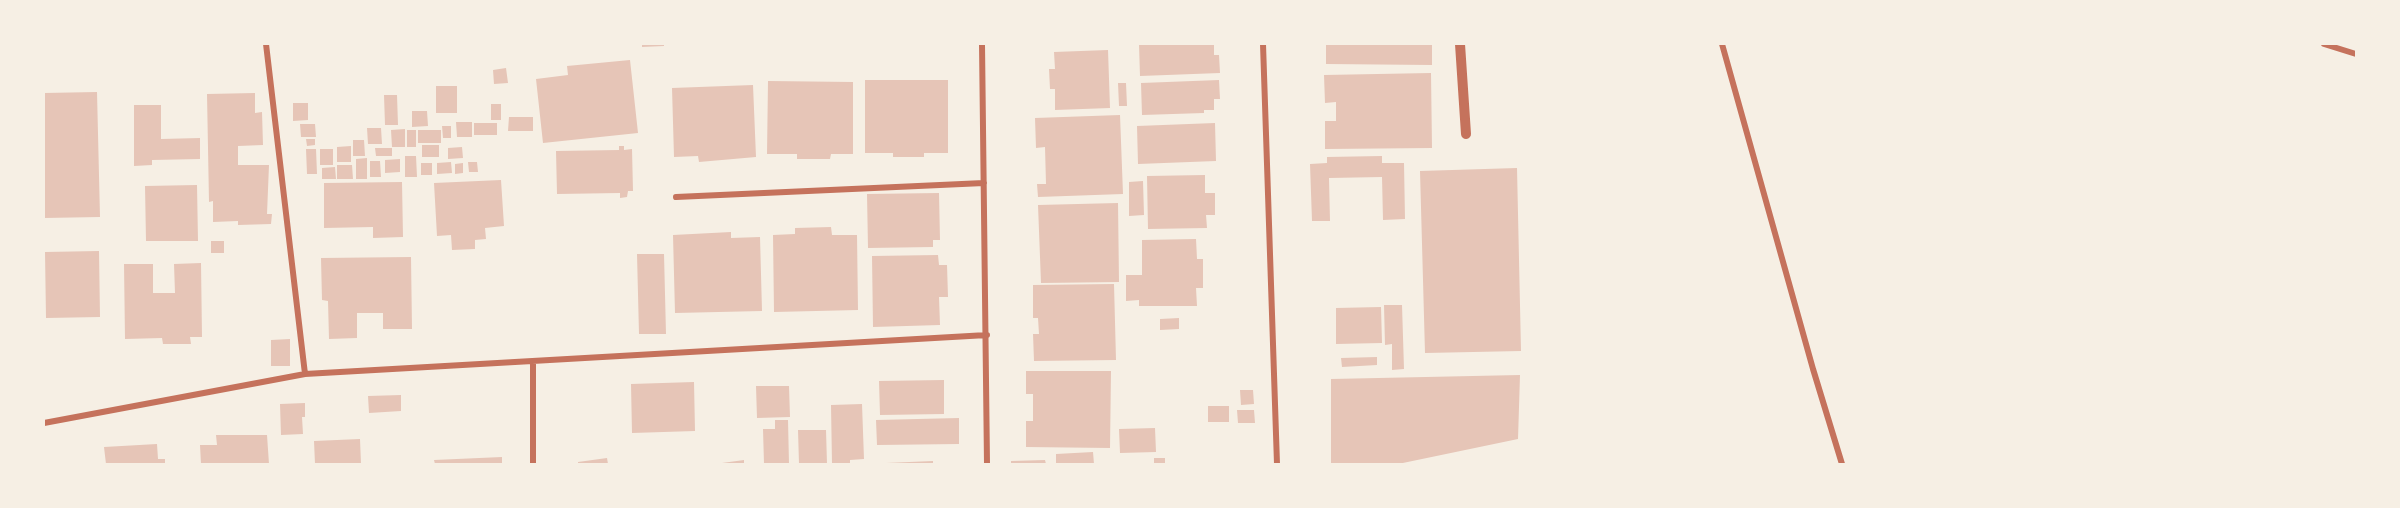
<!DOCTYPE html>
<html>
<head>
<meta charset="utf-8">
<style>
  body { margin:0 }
  #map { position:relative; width:2400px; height:508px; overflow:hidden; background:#f6efe4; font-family:"Alegreya Sans",sans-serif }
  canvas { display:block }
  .frame { position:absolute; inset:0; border:45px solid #f6efe4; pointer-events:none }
</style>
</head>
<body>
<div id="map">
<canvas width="2400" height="508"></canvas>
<div class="frame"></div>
</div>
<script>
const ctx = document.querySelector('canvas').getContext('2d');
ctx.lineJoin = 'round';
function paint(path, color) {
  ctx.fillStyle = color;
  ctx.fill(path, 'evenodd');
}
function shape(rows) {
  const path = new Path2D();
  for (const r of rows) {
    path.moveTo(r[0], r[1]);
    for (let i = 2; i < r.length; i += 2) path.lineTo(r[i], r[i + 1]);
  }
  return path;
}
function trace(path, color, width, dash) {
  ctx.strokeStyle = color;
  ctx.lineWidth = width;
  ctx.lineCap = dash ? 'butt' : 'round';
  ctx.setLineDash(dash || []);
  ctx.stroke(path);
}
paint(shape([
  [642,44,664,44,664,46,642,47],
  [1139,44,1214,44,1214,55,1219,55,1220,73,1140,76],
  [1326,44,1432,44,1432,65,1326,64],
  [1108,50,1110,108,1055,110,1055,89,1050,89,1049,69,1055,69,1054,52],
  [630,60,638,133,543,143,536,79,568,75,567,66],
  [506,68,508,83,494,84,493,70],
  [1431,73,1432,148,1325,149,1325,121,1336,121,1336,102,1325,103,1324,75],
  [865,80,948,80,948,153,924,153,924,157,893,157,893,153,865,153],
  [1219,80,1220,99,1214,99,1214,110,1204,110,1204,113,1142,115,1141,83],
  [768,81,853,82,853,154,831,154,830,159,797,159,797,154,767,154],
  [1118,83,1126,83,1127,106,1119,106],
  [753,85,756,157,699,162,698,156,674,157,672,88],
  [436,86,457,86,457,113,436,113],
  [97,92,100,217,44,218,44,93],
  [255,93,255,113,262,112,263,145,238,146,238,165,269,165,267,214,272,214,271,224,238,225,238,221,213,222,213,201,209,202,207,94],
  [384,95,397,95,398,125,385,125],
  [293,103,308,103,308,120,293,121],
  [491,104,501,104,501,120,491,120],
  [134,105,161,105,161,139,200,138,200,159,152,160,152,165,134,166],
  [412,111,427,111,428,126,412,127],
  [1120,115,1123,194,1038,197,1037,184,1046,184,1045,147,1036,148,1035,118],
  [509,117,533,117,533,131,508,131],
  [456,122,472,122,472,137,457,137],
  [474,123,497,123,497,135,474,135],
  [1215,123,1216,161,1138,164,1137,126],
  [300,124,315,124,316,137,301,137],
  [442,126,451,126,451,138,443,138],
  [367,128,381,128,382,144,368,144],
  [405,129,405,147,392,147,391,130],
  [407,130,416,130,416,147,407,147],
  [418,130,441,130,441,143,418,143],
  [306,139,315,139,315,145,307,146],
  [353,140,364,140,365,156,353,156],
  [422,145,439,145,439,157,422,157],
  [351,146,351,162,337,162,337,147],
  [619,146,624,146,624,150,632,149,633,191,628,191,627,197,620,198,620,193,557,194,556,151,619,150],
  [462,147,463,158,448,159,448,148],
  [375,148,392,148,392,156,376,156],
  [306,149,316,149,317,174,307,174],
  [320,149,333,149,333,165,320,165],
  [405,156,416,156,417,177,405,177],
  [1382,156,1382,163,1404,163,1405,219,1383,220,1382,177,1329,178,1330,221,1312,221,1310,164,1327,163,1327,157],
  [367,158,367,179,356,179,356,159],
  [400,159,400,172,385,173,385,160],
  [370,161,380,161,381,177,370,177],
  [451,162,452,173,437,174,437,163],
  [468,162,477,162,478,172,469,172],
  [421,163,432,163,432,175,421,175],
  [463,163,463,173,455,174,455,164],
  [337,165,352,165,353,179,337,179],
  [335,167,336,179,322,179,322,168],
  [1517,168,1521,351,1425,353,1420,171],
  [1205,175,1205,193,1215,193,1215,215,1206,215,1207,228,1148,229,1147,176],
  [501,180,504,226,485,228,486,239,475,240,475,249,452,250,451,235,437,236,434,183],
  [1143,181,1144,215,1129,216,1129,182],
  [402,182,403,237,373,238,373,227,324,228,324,183],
  [197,185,198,241,146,241,145,186],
  [939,193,940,240,933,240,933,247,868,248,867,194],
  [1118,203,1119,282,1041,283,1038,205],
  [831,227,832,235,857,235,858,310,774,312,773,235,795,234,795,228],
  [731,232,731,238,760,237,762,311,675,313,673,235],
  [1196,239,1197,259,1203,259,1203,288,1196,288,1197,306,1139,306,1139,300,1126,301,1126,275,1142,275,1142,240],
  [211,241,224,241,224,253,211,253],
  [99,251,100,317,46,318,45,252],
  [637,254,664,254,666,334,639,334],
  [938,255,939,265,947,265,948,297,939,297,940,325,873,327,872,256],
  [411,257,412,329,383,329,383,313,357,313,357,338,329,339,328,301,322,300,321,258],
  [201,263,202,337,190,337,191,344,163,344,162,338,125,339,124,264,153,264,153,293,175,293,174,264],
  [1114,284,1116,360,1034,361,1033,334,1039,334,1038,318,1033,318,1033,285],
  [1384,305,1402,305,1404,369,1392,370,1392,344,1385,345],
  [1381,307,1382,343,1336,344,1336,308],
  [1179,318,1179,329,1160,330,1160,319],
  [290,339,290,366,271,366,271,340],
  [1377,357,1377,365,1342,367,1341,358],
  [1026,371,1111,371,1110,448,1026,447,1026,421,1033,421,1033,394,1026,394],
  [1520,375,1518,439,1398,464,1331,464,1331,379],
  [944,380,944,414,880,415,879,381],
  [694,382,695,431,632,433,631,384],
  [756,386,789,386,790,417,757,418],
  [1240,390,1253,390,1254,404,1241,405],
  [401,395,401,411,369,413,368,396],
  [305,403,305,417,302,417,303,434,281,435,280,404],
  [862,404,864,459,850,460,850,464,832,464,831,405],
  [1208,406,1229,406,1229,422,1208,422],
  [1237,410,1254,410,1255,423,1238,423],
  [959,418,959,444,877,445,876,420],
  [775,420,788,420,789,464,764,464,763,429,775,429],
  [1155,428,1156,452,1120,453,1119,429],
  [798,430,826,430,827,464,799,464],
  [216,435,267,435,269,464,201,464,200,445,217,445],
  [360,439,361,464,315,464,314,441],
  [157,444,158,459,165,459,165,464,106,464,104,447],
  [1093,452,1094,464,1056,464,1056,454],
  [502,457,502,464,435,464,434,460],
  [607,458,608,464,578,464,578,462],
  [1154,458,1165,458,1165,464,1154,464],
  [744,460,744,464,722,464,722,463],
  [1045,460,1046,464,1011,464,1011,461],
  [933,461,933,464,886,464,886,463]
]), '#e6c5b7');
trace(shape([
  [266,44,305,374],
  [982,44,987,464],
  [1263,44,1277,464],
  [1722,44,1813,369,1842,464],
  [2324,44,2356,54],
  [676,197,984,183],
  [533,361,533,464],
  [44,423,305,374,987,335]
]), '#c5725c', 6);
trace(shape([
  [1460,44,1466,134]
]), '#c5725c', 10);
</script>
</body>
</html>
